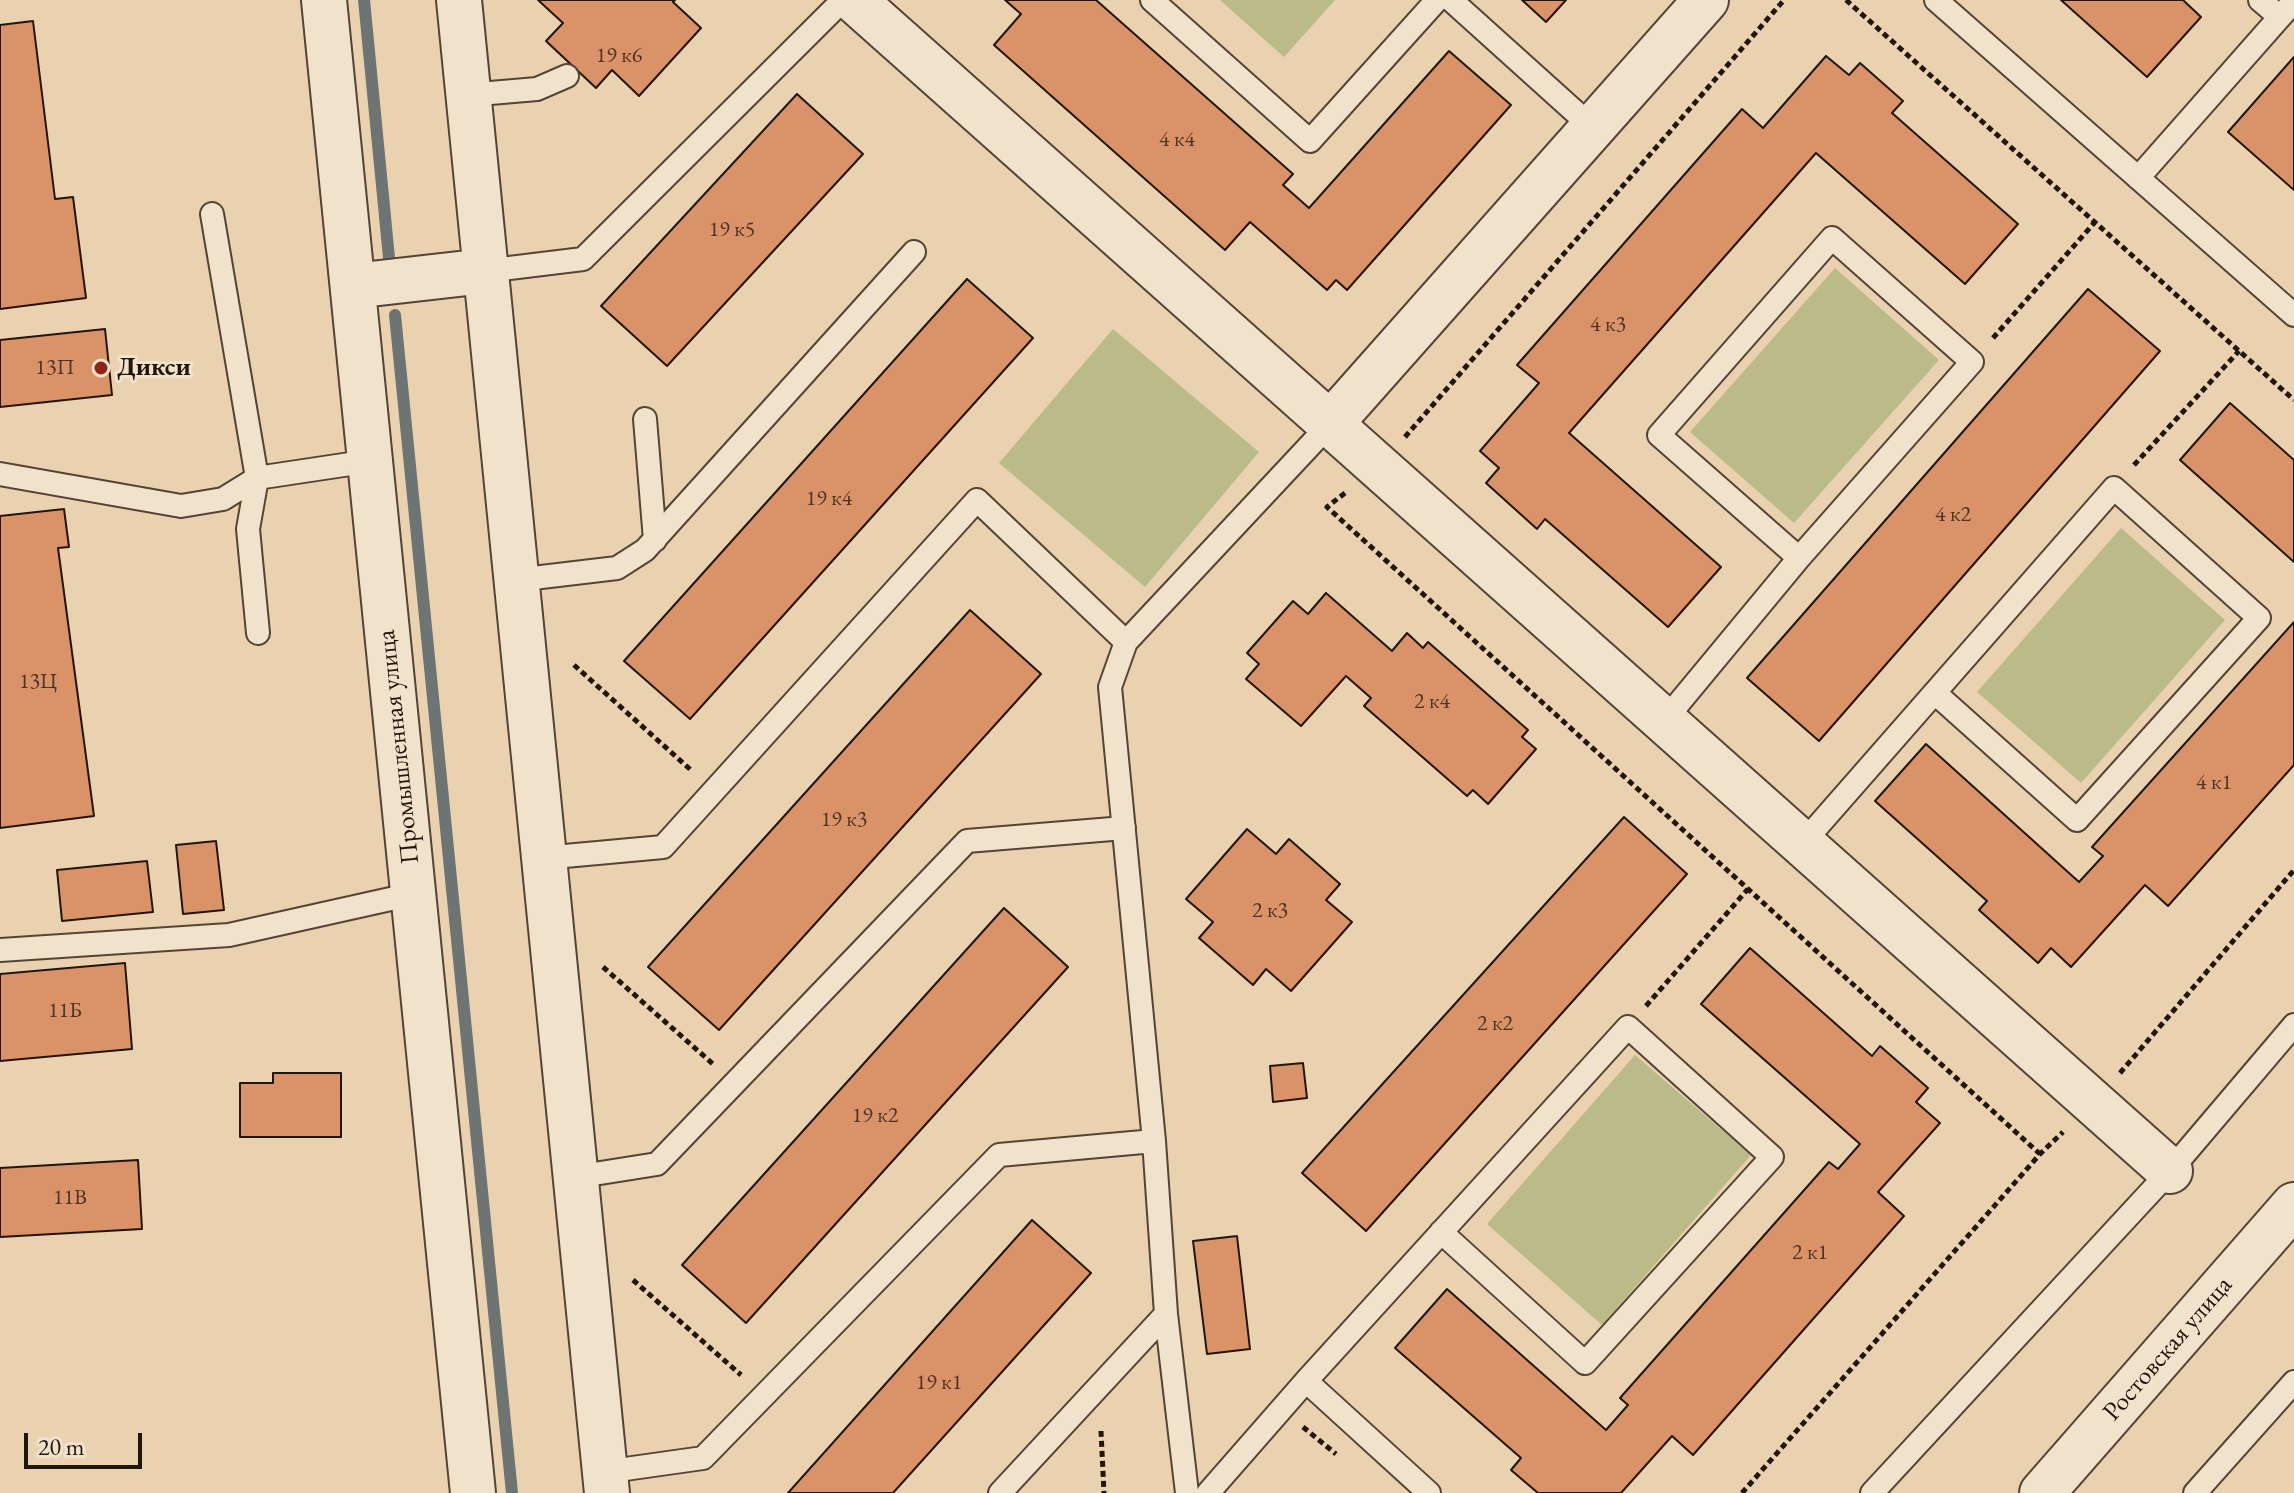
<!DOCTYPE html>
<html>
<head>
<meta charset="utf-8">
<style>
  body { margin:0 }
  #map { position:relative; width:2294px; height:1493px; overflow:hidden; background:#ead2b0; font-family:"EB Garamond",serif }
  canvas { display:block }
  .scale { position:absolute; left:24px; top:1433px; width:118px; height:36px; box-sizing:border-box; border:4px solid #21150c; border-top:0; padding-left:10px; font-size:24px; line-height:28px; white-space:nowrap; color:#21150c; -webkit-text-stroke:6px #f1e2cc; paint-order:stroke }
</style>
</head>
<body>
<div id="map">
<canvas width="2294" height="1493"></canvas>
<div class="scale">20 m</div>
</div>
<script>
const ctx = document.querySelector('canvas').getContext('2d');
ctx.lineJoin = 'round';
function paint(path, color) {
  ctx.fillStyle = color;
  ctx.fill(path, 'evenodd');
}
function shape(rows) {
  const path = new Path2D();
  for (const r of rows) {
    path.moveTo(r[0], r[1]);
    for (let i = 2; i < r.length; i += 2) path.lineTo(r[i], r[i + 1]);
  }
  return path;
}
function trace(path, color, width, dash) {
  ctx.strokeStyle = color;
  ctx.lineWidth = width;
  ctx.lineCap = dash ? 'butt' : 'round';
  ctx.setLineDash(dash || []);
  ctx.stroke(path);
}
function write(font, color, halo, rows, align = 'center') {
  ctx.font = font + ' "EB Garamond",serif';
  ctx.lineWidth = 6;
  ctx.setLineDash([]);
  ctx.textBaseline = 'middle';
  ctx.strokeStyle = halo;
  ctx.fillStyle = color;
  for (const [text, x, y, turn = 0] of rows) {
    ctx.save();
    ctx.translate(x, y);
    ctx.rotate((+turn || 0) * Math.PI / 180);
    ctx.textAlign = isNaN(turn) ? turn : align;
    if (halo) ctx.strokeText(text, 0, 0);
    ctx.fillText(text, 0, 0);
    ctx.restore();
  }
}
paint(shape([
  [1220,0,1335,0,1284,57],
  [1835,268,1939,360,1794,523,1690,432],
  [1113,329,1259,452,1145,587,999,463],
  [2121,528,2225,620,2081,783,1977,692],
  [1635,1055,1751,1155,1602,1325,1487,1224]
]), '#babb88');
trace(shape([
  [364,0,389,258],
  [395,315,512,1493]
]), '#6d7473', 12);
const building = shape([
  [538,0,675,0,673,2,701,28,639,96,612,70,596,88,546,41,563,23,538,0],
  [1005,0,1096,0,1293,174,1283,185,1309,208,1449,51,1511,105,1347,290,1336,280,1327,290,1250,222,1225,250,994,45,1021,14,1005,0],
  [1522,0,1566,0,1546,22,1522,0],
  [2061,0,2183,0,2201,17,2147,77,2061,0],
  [33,21,55,199,73,197,86,298,0,309,0,25,33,21],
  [1826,56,1849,75,1860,63,1903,101,1892,113,2018,224,1965,284,1816,153,1569,433,1721,567,1668,627,1545,519,1537,529,1486,483,1499,468,1480,451,1539,383,1517,365,1742,109,1763,128,1826,56],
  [2294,57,2294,190,2228,132,2294,57],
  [797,94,863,154,667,366,601,306,797,94],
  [967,279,1033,338,690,719,624,661,967,279],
  [2088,289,2160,351,1819,741,1747,678,2088,289],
  [105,329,112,395,0,407,0,340,105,329],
  [2230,403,2294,460,2294,562,2180,460,2230,403],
  [64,509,69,547,58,548,94,816,0,828,0,516,64,509],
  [1326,593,1392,651,1407,633,1423,648,1428,642,1528,730,1522,737,1536,749,1488,804,1473,790,1467,796,1364,706,1371,698,1346,676,1301,726,1246,679,1259,664,1247,653,1293,601,1308,614,1326,593],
  [970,610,1041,674,719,1030,648,967,970,610],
  [2294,622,2294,765,2168,906,2145,885,2071,967,2051,948,2038,963,1979,910,1987,901,1875,801,1926,744,2079,882,2103,856,2092,847,2294,622],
  [1624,817,1687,874,1366,1231,1302,1173,1624,817],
  [1247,829,1276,854,1289,839,1340,884,1326,900,1352,922,1291,991,1266,969,1253,985,1199,938,1213,922,1186,899,1247,829],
  [216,841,224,910,183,914,176,845,216,841],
  [147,861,153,912,62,921,57,870,147,861],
  [1004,908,1068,967,746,1323,682,1265,1004,908],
  [1750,948,1872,1056,1880,1046,1928,1088,1916,1102,1940,1123,1878,1192,1904,1216,1693,1455,1672,1436,1621,1493,1538,1493,1511,1470,1521,1458,1395,1348,1447,1289,1606,1430,1628,1405,1620,1398,1829,1162,1838,1169,1860,1144,1701,1004,1750,948],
  [125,963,132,1049,0,1061,0,974,125,963],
  [1303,1063,1307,1098,1273,1102,1270,1066,1303,1063],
  [273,1073,341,1073,341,1137,240,1137,240,1083,273,1083,273,1073],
  [138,1160,142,1229,0,1237,0,1168,138,1160],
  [1032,1220,1091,1273,893,1493,788,1493,1032,1220],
  [1237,1236,1250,1349,1207,1354,1193,1241,1237,1236]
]);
paint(building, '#da9269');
trace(building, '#21150c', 2);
const service = shape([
  [1152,0,1310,141,1437,0],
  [1451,0,1593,128],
  [1936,0,2294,315],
  [2260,0,2280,17],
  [467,95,537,89,567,76],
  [2138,178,2294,1],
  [212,214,257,478,248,529,258,633],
  [485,271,583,259,843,0],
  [645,419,655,540],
  [0,474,181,506,223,499,257,478,370,461],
  [516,580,617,568,645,550,914,252],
  [1664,721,1799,558,1972,362,1832,238,1659,435,1799,558],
  [1802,844,2114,488,2259,618,2077,820,1935,693],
  [543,858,663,847,977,500,1126,642],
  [0,950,229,935,413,894],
  [575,1177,657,1164,967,841,1124,828],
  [604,1472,703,1458,999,1155,1154,1141],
  [1000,1493,1166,1314],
  [1187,1493,1166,1314,1154,1141,1110,687,1126,642,1330,424],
  [1208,1493,1306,1381],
  [1429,1493,1306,1381,1628,1027,1772,1157,1585,1363,1441,1232],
  [1872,1493,2170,1171,2294,1025],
  [2195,1493,2294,1382]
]);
const minor = shape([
  [324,0,473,1493],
  [459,0,607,1493],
  [854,0,2170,1171],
  [353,286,485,271],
  [1330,424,1706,0],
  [2042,1493,2294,1205]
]);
trace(service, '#534435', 26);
trace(minor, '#534435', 48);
trace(shape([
  [1846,0,2294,400],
  [1993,338,2095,222],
  [1405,437,1784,0],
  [2134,465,2239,351],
  [1345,493,1327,507,2040,1154],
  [574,665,692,771],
  [603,967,713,1064],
  [1646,1006,1748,889],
  [2120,1073,2294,870],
  [633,1280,741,1375],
  [1303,1427,1336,1454],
  [1101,1431,1104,1493],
  [1742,1493,2040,1154,2063,1132]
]), '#21150c', 5, [6, 4]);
trace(service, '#f1e2cc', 22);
trace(minor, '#f1e2cc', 44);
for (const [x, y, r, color] of [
  [101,368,8,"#8f2418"]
]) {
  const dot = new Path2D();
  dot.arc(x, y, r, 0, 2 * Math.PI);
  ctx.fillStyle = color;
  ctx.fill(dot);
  trace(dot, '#f1e2cc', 3);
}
write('22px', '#4f3423', null, [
  ["19 к6",619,56],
  ["4 к4",1177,140],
  ["19 к5",732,230],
  ["4 к3",1608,325],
  ["13П",55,368],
  ["19 к4",829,499],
  ["4 к2",1953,515],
  ["13Ц",38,682],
  ["2 к4",1432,702],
  ["4 к1",2214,783],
  ["19 к3",844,820],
  ["2 к3",1270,911],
  ["11Б",65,1011],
  ["2 к2",1495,1024],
  ["19 к2",875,1116],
  ["11В",70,1198],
  ["2 к1",1810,1253],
  ["19 к1",939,1383]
]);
write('bold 26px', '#21150c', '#f1e2cc', [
  ["Дикси",117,368]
], 'left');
write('26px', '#21150c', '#f1e2cc', [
  ["Промышленная улица",399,747,-96],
  ["Ростовская улица",2168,1349,-49]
]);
</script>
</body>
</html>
